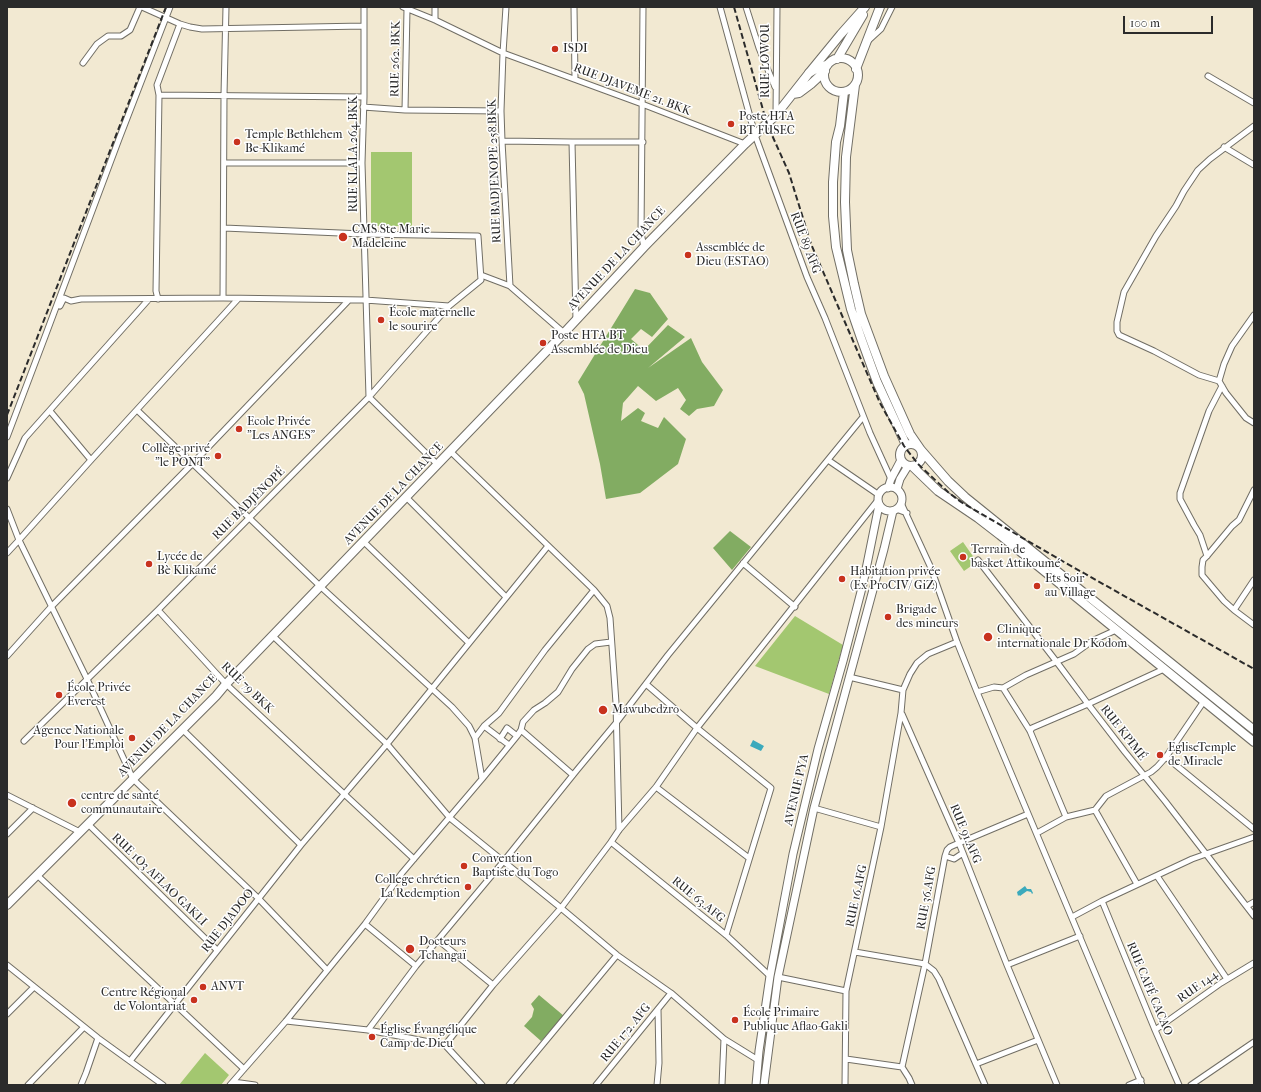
<!DOCTYPE html>
<html>
<head>
<meta charset="utf-8">
<style>
  body { margin:0 }
  #map { position:relative; width:1261px; height:1092px; overflow:hidden; background:#f2e9d2; font-family:"IM FELL French Canon",serif }
  canvas { display:block }
  .frame { position:absolute; inset:0; border:8px solid #2b2b2b; pointer-events:none }
  .scale { position:absolute; left:1123px; top:16px; width:90px; height:18px; box-sizing:border-box; border:2px solid #2b2b2b; border-top:0; padding-left:5px; font-size:12px; line-height:14px; white-space:nowrap; color:#2b2b2b; -webkit-text-stroke:3px #fff; paint-order:stroke }
</style>
</head>
<body>
<div id="map">
<canvas width="1261" height="1092"></canvas>
<div class="frame"></div>
<div class="scale">100 m</div>
</div>
<script>
const ctx = document.querySelector('canvas').getContext('2d');
ctx.lineJoin = 'round';
function paint(path, color) {
  ctx.fillStyle = color;
  ctx.fill(path, 'evenodd');
}
function shape(rows) {
  const path = new Path2D();
  for (const r of rows) {
    if (r.length === 3) {
      path.moveTo(r[0] + r[2], r[1]);
      path.arc(r[0], r[1], r[2], 0, 2 * Math.PI);
      continue;
    }
    path.moveTo(r[0], r[1]);
    for (let i = 2; i < r.length; i += 2) path.lineTo(r[i], r[i + 1]);
  }
  return path;
}
function trace(path, color, width, dash) {
  ctx.strokeStyle = color;
  ctx.lineWidth = width;
  ctx.lineCap = dash ? 'butt' : 'round';
  ctx.setLineDash(dash || []);
  ctx.stroke(path);
}
function write(font, color, halo, rows, align = 'center') {
  ctx.font = font + ' "IM FELL French Canon",serif';
  ctx.lineWidth = 3;
  ctx.setLineDash([]);
  ctx.textBaseline = 'middle';
  ctx.strokeStyle = halo;
  ctx.fillStyle = color;
  for (const [text, x, y, turn = 0] of rows) {
    ctx.save();
    ctx.translate(x, y);
    ctx.rotate((+turn || 0) * Math.PI / 180);
    ctx.textAlign = isNaN(turn) ? turn : align;
    if (halo) ctx.strokeText(text, 0, 0);
    ctx.fillText(text, 0, 0);
    ctx.restore();
  }
}
paint(shape([
  [371,152,412,152,412,226,371,226],
  [963,542,977,562,964,571,950,551],
  [795,616,843,645,829,694,755,666],
  [205,1053,229,1075,221,1085,179,1085]
]), '#a3c770');
paint(shape([
  [635,289,650,293,668,319,652,337,641,329,631,339,644,350,668,325,685,337,648,368,691,338,702,362,723,390,714,406,697,409,689,416,680,409,686,400,678,388,656,401,638,386,623,403,621,421,638,408,645,413,641,421,658,428,664,417,686,439,678,464,640,493,606,499,600,464,584,394,578,382],
  [730,531,751,547,732,570,713,548],
  [539,995,564,1016,541,1041,524,1026,532,1017,534,1009,531,1004]
]), '#82ac62');
paint(shape([
  [753,740,764,746,761,751,750,746],
  [1025,886,1027,889,1031,889,1033,893,1032,894,1031,892,1027,891,1020,896,1019,895,1018,896,1017,892]
]), '#3caabc');
const minor = shape([
  [142,7,180,24,190,27,202,29,364,26],
  [364,7,364,97,362,163,369,397,438,465],
  [403,7,435,20,503,53,642,104,745,144],
  [435,7,435,20],
  [506,7,503,53,501,111,502,141,510,286],
  [574,7,575,79],
  [643,7,641,233,644,247],
  [720,7,755,135,807,277,825,318,870,433,891,479],
  [746,7,759,48,775,87],
  [869,40,881,29,892,7],
  [83,63,97,44,108,36,121,36,130,30,140,7],
  [1208,76,1254,103],
  [159,95,364,97],
  [363,107,405,110,501,111],
  [405,110,407,9],
  [776,114,777,7],
  [1254,126,1210,159,1198,170,1184,191,1176,206,1156,236,1124,292,1117,322,1117,331,1119,335,1154,351,1199,375,1219,381,1226,393,1246,418,1254,423],
  [502,141,572,142,643,142],
  [572,142,576,321],
  [1224,147,1254,165],
  [224,163,362,163],
  [481,275,510,286,564,333],
  [223,298,224,95,226,7],
  [158,299,156,291,159,95,157,85,180,24],
  [60,306,64,298,71,301,81,299,223,298,365,300,449,306],
  [1219,381,1224,364,1232,346,1254,315],
  [137,410,321,587,452,707,469,726,475,738,482,779,402,873,365,924,286,1021,230,1085],
  [50,411,91,460],
  [7,437,46,334,119,139,170,7],
  [451,452,594,590,607,606,610,618,616,703,619,830],
  [828,460,879,495],
  [7,478,25,438,149,299],
  [1254,490,1239,520,1232,526,1207,556,1203,560,1202,567,1202,575,1224,601,1234,610,1254,625],
  [407,498,506,597],
  [901,503,931,568,957,642,977,692,1142,1085],
  [7,509,19,540,87,679,133,779,258,898,327,970],
  [896,509,907,513],
  [364,542,469,643],
  [7,553,19,540,91,460,238,299],
  [1207,556,1200,535,1194,525,1180,499,1180,493,1209,411,1222,386],
  [978,560,1056,661,1088,704,1125,752,1165,801,1254,916],
  [743,563,795,607],
  [158,610,226,684,414,859],
  [1234,610,1254,580],
  [273,636,387,744,450,818,561,908,617,955,671,993,724,1039,758,1060],
  [7,656,51,607,193,463,348,301],
  [849,677,903,690],
  [646,684,697,728,771,788,726,935],
  [1003,688,1030,731,1066,817],
  [977,692,994,687,1003,688,1026,675,1074,654,1092,641,1116,630],
  [902,714,959,843,1007,965,1057,1085],
  [484,726,509,745],
  [183,730,301,845],
  [521,730,573,775],
  [1030,731,1032,728,1088,704,1164,669],
  [475,738,484,726,499,713,545,650,594,590],
  [500,739,507,728,517,736],
  [24,741,158,610,369,397,449,306,481,280,478,236,363,234,224,228],
  [1166,757,1254,829],
  [482,779,517,736,521,730,523,722,534,710,545,703,558,692,572,669,588,649,595,644,611,642],
  [656,787,749,858],
  [7,795,80,832],
  [814,808,881,827],
  [1095,810,1137,884],
  [88,824,217,950],
  [1037,833,1066,817,1095,810,1106,796,1151,772,1157,767,1166,757,1204,701],
  [7,834,33,808],
  [611,842,726,935,770,976],
  [945,856,954,859,963,853],
  [37,875,244,1069],
  [1157,876,1227,979],
  [1102,901,1155,1030,1179,1085],
  [1247,906,1254,902],
  [1072,917,1102,901,1192,859,1254,837],
  [365,924,416,966],
  [438,940,493,985],
  [855,952,925,964,934,971,939,979,985,1085],
  [7,965,98,1038,163,1085],
  [1007,965,1080,936],
  [778,977,846,991],
  [7,1014,33,988],
  [286,1021,368,1030,445,1045,482,1085],
  [368,1030,416,966,503,862,577,770,616,723,668,655,863,417],
  [1155,1030,1221,983,1254,963],
  [445,1045,493,985,561,908,611,842,619,830,656,787,697,728,878,500],
  [846,1059,902,1067,909,1078,912,1085],
  [130,1061,301,845,387,744,548,546],
  [976,1064,1038,1040],
  [902,1067,925,964,945,856,947,850,950,847,959,843,1028,814],
  [233,1082,255,1085],
  [28,1085,84,1027],
  [81,1085,86,1073,98,1038],
  [509,1085,617,955],
  [596,1085,671,993],
  [657,1085,659,1063,658,1009],
  [722,1085,724,1039],
  [845,1085,846,991,881,827,901,713,903,690,910,674,917,663,928,654,957,642],
  [1129,1085,1141,1080],
  [1191,1085,1254,1042]
]);
const secondary = shape([
  [890,499,12],
  [888,488,891,479,901,460],
  [897,489,900,479,908,466],
  [756,1085,759,1051,770,976,793,854,818,749,843,661,863,584,879,505],
  [764,1085,778,977,814,808,884,549,893,511]
]);
const primary = shape([
  [793,94,799,93,811,84,825,71],
  [7,905,216,696,226,684,564,333,644,247,745,144,776,115,809,73,819,67,827,65]
]);
const trunk = shape([
  [841,75,17],
  [837,59,863,15],
  [856,69,880,7],
  [809,73,841,34,865,7],
  [855,85,846,157,845,202,847,250,854,284,861,314,884,376,910,434,921,450,948,481,965,497,1254,730],
  [844,92,840,126,836,142,833,182,833,216,836,247,851,309,861,338,877,382,906,445],
  [911,455,11],
  [912,466,938,491,978,518,1000,535,1254,742]
]);
trace(minor, '#716e65', 7);
trace(secondary, '#716e65', 9);
trace(primary, '#716e65', 10);
trace(trunk, '#716e65', 10);
trace(minor, '#fff', 5);
trace(secondary, '#fff', 7);
trace(primary, '#fff', 8);
trace(trunk, '#fff', 8);
trace(shape([
  [734,7,767,124,789,173,811,244,880,403,904,446,918,464,948,492,961,502,1064,562,1254,669],
  [7,415,166,7]
]), '#2b2b2b', 2, [6, 3]);
for (const [x, y, r, color] of [
  [555,49,4,"#c8321e"],
  [731,124,4,"#c8321e"],
  [237,142,4,"#c8321e"],
  [343,237,5,"#c8321e"],
  [688,255,4,"#c8321e"],
  [381,320,4,"#c8321e"],
  [543,343,4,"#c8321e"],
  [239,429,4,"#c8321e"],
  [218,456,4,"#c8321e"],
  [963,557,4,"#c8321e"],
  [149,564,4,"#c8321e"],
  [842,579,4,"#c8321e"],
  [1037,586,4,"#c8321e"],
  [888,617,4,"#c8321e"],
  [988,637,5,"#c8321e"],
  [59,695,4,"#c8321e"],
  [603,710,5,"#c8321e"],
  [132,738,4,"#c8321e"],
  [1160,755,4,"#c8321e"],
  [72,803,5,"#c8321e"],
  [464,866,4,"#c8321e"],
  [468,887,4,"#c8321e"],
  [410,949,5,"#c8321e"],
  [203,987,4,"#c8321e"],
  [194,1000,4,"#c8321e"],
  [735,1020,4,"#c8321e"],
  [372,1037,4,"#c8321e"]
]) {
  const dot = new Path2D();
  dot.arc(x, y, r, 0, 2 * Math.PI);
  ctx.fillStyle = color;
  ctx.fill(dot);
  trace(dot, '#fff', 1.5);
}
write('12px', '#2b2b2b', '#fff', [
  ["ISDI",563,49],
  ["Poste HTA",739,117],
  ["BT FUSEC",739,131],
  ["Temple Bethlehem",245,135],
  ["Be-Klikamé",245,149],
  ["CMS Ste Marie",352,230],
  ["Madeleine",352,244],
  ["Assemblée de",696,248],
  ["Dieu (ESTAO)",696,262],
  ["École maternelle",389,313],
  ["le sourire",389,327],
  ["Poste HTA BT",551,336],
  ["Assemblée de Dieu",551,350],
  ["Ecole Privée",247,422],
  ["\"Les ANGES\"",247,436],
  ["Collège privé",210,449,"right"],
  ["\"le PONT\"",210,463,"right"],
  ["Terrain de",971,550],
  ["basket Attikoumé",971,564],
  ["Lycée de",157,557],
  ["Bè Klikamé",157,571],
  ["Habitation privée",850,572],
  ["(Ex ProCIV/ GiZ)",850,586],
  ["Ets Soir",1045,579],
  ["au Village",1045,593],
  ["Brigade",896,610],
  ["des mineurs",896,624],
  ["Clinique",997,630],
  ["internationale Dr Kodom",997,644],
  ["École Privée",67,688],
  ["Everest",67,702],
  ["Mawubedzro",612,710],
  ["Agence Nationale",124,731,"right"],
  ["Pour l'Emploi",124,745,"right"],
  ["EgliseTemple",1168,748],
  ["de Miracle",1168,762],
  ["centre de santé",81,796],
  ["communautaire",81,810],
  ["Convention",472,859],
  ["Baptiste du Togo",472,873],
  ["College chrétien",460,880,"right"],
  ["La Redemption",460,894,"right"],
  ["Docteurs",419,942],
  ["Tchangaï",419,956],
  ["ANVT",211,987],
  ["Centre Régional",186,993,"right"],
  ["de Volontariat",186,1007,"right"],
  ["École Primaire",743,1013],
  ["Publique Aflao-Gakli",743,1027],
  ["Église Évangélique",380,1030],
  ["Camp de Dieu",380,1044]
], 'left');
write('12px', '#2b2b2b', '#fff', [
  ["RUE 262. BKK",396,59,-89],
  ["RUE LOWOU",766,61,-90],
  ["RUE DJAVEME 21. BKK",632,90,21],
  ["RUE KLALA.264.BKK",354,154,-90],
  ["RUE BADJENOPE 258.BKK",495,171,-92],
  ["RUE 89 AFG",805,243,69],
  ["AVENUE DE LA CHANCE",617,259,-47],
  ["AVENUE DE LA CHANCE",394,494,-46],
  ["RUE BADJÉNOPÉ",249,504,-45],
  ["RUE 79 BKK",247,688,44],
  ["AVENUE DE LA CHANCE",168,726,-46],
  ["RUE KPIMÉ",1123,733,52],
  ["AVENUE PYA",797,790,-77],
  ["RUE 91.AFG",965,834,67],
  ["RUE 1O3 AFLAO GAKLI",159,880,44],
  ["RUE 16.AFG",857,896,-78],
  ["RUE 36.AFG",927,898,-80],
  ["RUE 63.AFG",698,900,39],
  ["RUE DJADOO",228,921,-52],
  ["RUE 144",1198,987,-35],
  ["RUE CAFÉ CACAO",1149,989,67],
  ["RUE 172. AFG",626,1033,-51]
]);
</script>
</body>
</html>
